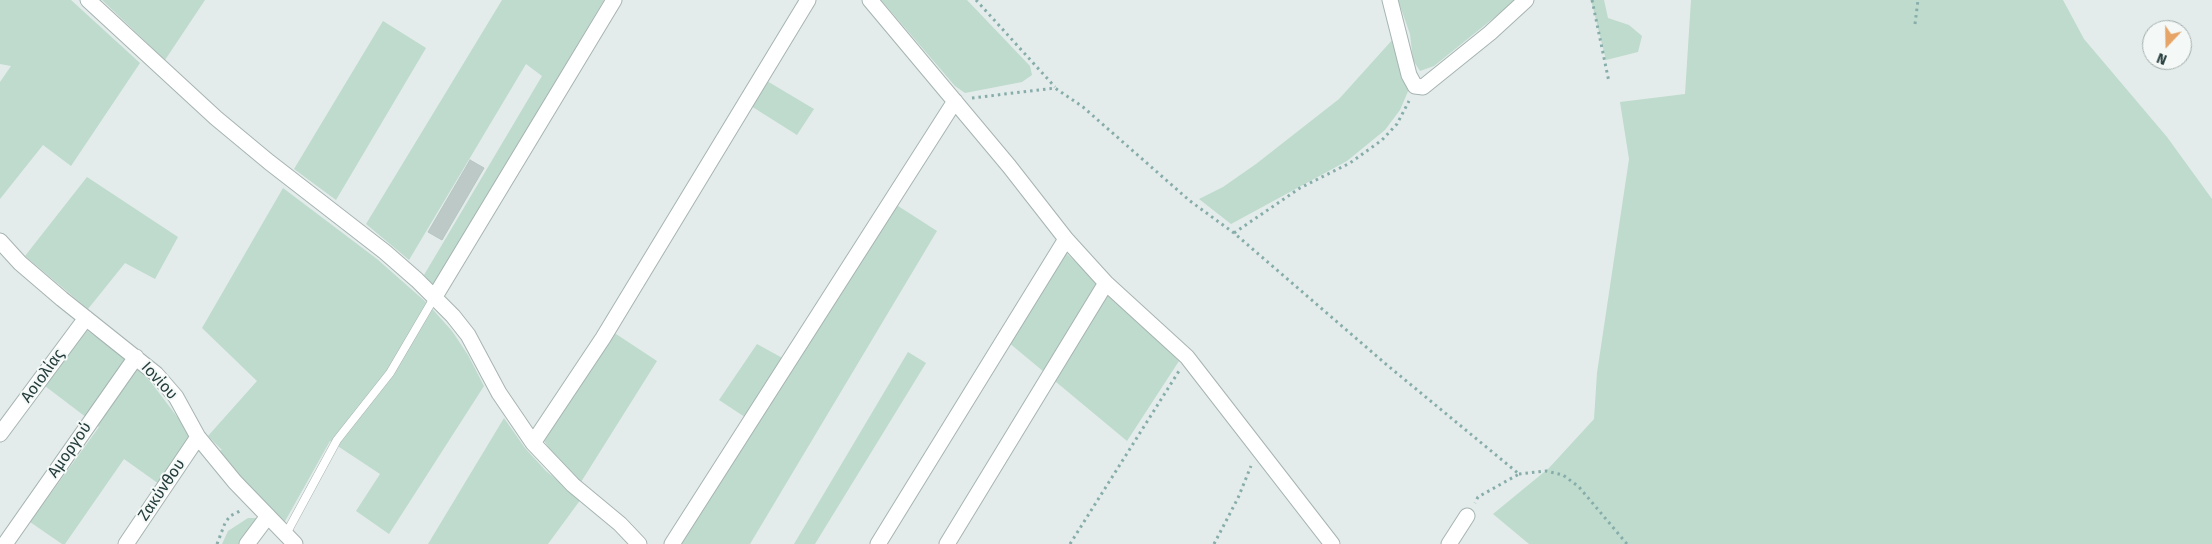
<!DOCTYPE html>
<html>
<head>
<meta charset="utf-8">
<style>
  body { margin:0 }
  #map { position:relative; width:2212px; height:544px; overflow:hidden; background:#e3ecea; font-family:"Fira Sans",sans-serif }
  canvas { display:block }
  .north { position:absolute; left:2142px; top:20px; width:50px; height:50px; box-sizing:border-box; background:#f4f9f7; border:1px solid #a1adac; border-radius:50%; rotate:201deg; font-size:14px; font-weight:700; line-height:20px; text-align:center; color:#243c3b }
  .north::after { content:''; display:block; margin:auto; width:18px; height:22px; background:#e6a567; clip-path:polygon(50% 0,100% 100%,50% 72%,0 100%) }
</style>
</head>
<body>
<div id="map">
<canvas width="2212" height="544"></canvas>
<div class="north">N</div>
</div>
<script>
const ctx = document.querySelector('canvas').getContext('2d');
ctx.lineJoin = 'round';
function paint(path, color) {
  ctx.fillStyle = color;
  ctx.fill(path, 'evenodd');
}
function shape(rows) {
  const path = new Path2D();
  for (const r of rows) {
    path.moveTo(r[0], r[1]);
    for (let i = 2; i < r.length; i += 2) path.lineTo(r[i], r[i + 1]);
  }
  return path;
}
function trace(path, color, width, dash) {
  ctx.strokeStyle = color;
  ctx.lineWidth = width;
  ctx.lineCap = dash ? 'butt' : 'round';
  ctx.setLineDash(dash || []);
  ctx.stroke(path);
}
function write(font, color, halo, rows, align = 'center') {
  ctx.font = font + ' "Fira Sans",sans-serif';
  ctx.lineWidth = 4;
  ctx.setLineDash([]);
  ctx.textBaseline = 'middle';
  ctx.strokeStyle = halo;
  ctx.fillStyle = color;
  for (const [text, x, y, turn = 0] of rows) {
    ctx.save();
    ctx.translate(x, y);
    ctx.rotate((+turn || 0) * Math.PI / 180);
    ctx.textAlign = isNaN(turn) ? turn : align;
    if (halo) ctx.strokeText(text, 0, 0);
    ctx.fillText(text, 0, 0);
    ctx.restore();
  }
}
paint(shape([
  [0,0,71,0,140,63,71,166,43,145,0,199,0,82,11,66,0,64],
  [102,0,205,0,165,60],
  [502,0,604,0,434,286,424,275,542,76,526,64,409,260,366,224],
  [881,0,967,0,1030,66,1032,75,1022,82,965,93,955,86],
  [1398,0,1516,0,1434,66,1420,71,1413,60,1410,34],
  [1591,0,1604,0,1608,18,1629,25,1642,36,1638,52,1606,60],
  [1691,0,2063,0,2084,39,2167,137,2212,199,2212,544,1529,544,1493,514,1549,468,1594,419,1597,373,1629,159,1620,102,1685,94],
  [383,21,426,48,336,200,294,169],
  [1394,38,1409,89,1400,110,1385,130,1347,161,1231,224,1199,199,1223,187,1256,164,1339,99],
  [767,81,814,109,797,135,751,106],
  [87,177,178,237,155,279,125,263,88,309,25,256],
  [283,188,377,259,427,303,452,331,468,355,484,386,389,534,356,511,380,474,330,441,284,523,254,493,218,451,222,450,208,436,257,381,202,328],
  [895,204,937,231,750,544,679,544,757,425,719,400,757,344,795,365],
  [1065,252,1179,361,1127,441,1008,342],
  [82,327,118,352,150,381,191,435,159,484,124,459,65,544,62,544,30,522,99,427,41,383],
  [613,332,657,361,581,482,553,455,543,439],
  [908,352,926,363,815,544,794,544],
  [504,418,525,448,546,471,581,499,548,544,428,544],
  [248,518,258,518,239,544,222,544,228,531]
]), '#bedbcd');
const building = shape([
  [470,160,484,168,442,240,428,232,470,160]
]);
paint(building, '#bcc9c7');
trace(building, '#b6c5c2', 1);
const service = shape([
  [286,534,337,440,390,373,434,298]
]);
const minor = shape([
  [88,0,216,118,269,162,385,252,417,280,453,316,468,335,499,393,533,443,573,485,620,524,639,544],
  [870,0,1009,166,1066,239,1106,283,1187,357,1332,544],
  [1390,0,1409,75,1415,86,1423,87,1490,33,1526,0],
  [0,241,20,263,62,299,156,374,176,397,198,437,235,482,295,544],
  [434,298,614,0],
  [0,434,86,318],
  [533,443,603,338,808,0],
  [5,544,136,357],
  [126,544,198,437],
  [247,544,268,516],
  [672,544,955,101],
  [878,544,1066,239],
  [947,544,1106,283],
  [1449,544,1467,516]
]);
trace(service, '#a6b4b2', 9);
trace(minor, '#a6b4b2', 17);
trace(shape([
  [976,0,1055,87],
  [1592,0,1609,82],
  [1915,24,1918,0],
  [972,98,1055,88,1083,107,1190,201,1234,233,1387,365,1519,474,1478,497,1475,503],
  [1234,233,1300,188,1350,163,1382,140,1397,124,1409,101],
  [1519,474,1546,471,1563,475,1579,487,1627,544],
  [217,544,225,523,230,516,242,510],
  [1070,544,1179,371],
  [1214,544,1238,498,1251,466]
]), '#87adaa', 3, [2.5, 4]);
trace(service, '#fff', 8);
trace(minor, '#fff', 15);
write('16px', '#243c3b', '#f4f9f7', [
  ["Αοιολίας",43,376,-54],
  ["Ιονίου",159,381,47],
  ["Αμοργού",70,450,-55],
  ["Ζακύνθου",162,490,-56]
]);
</script>
</body>
</html>
